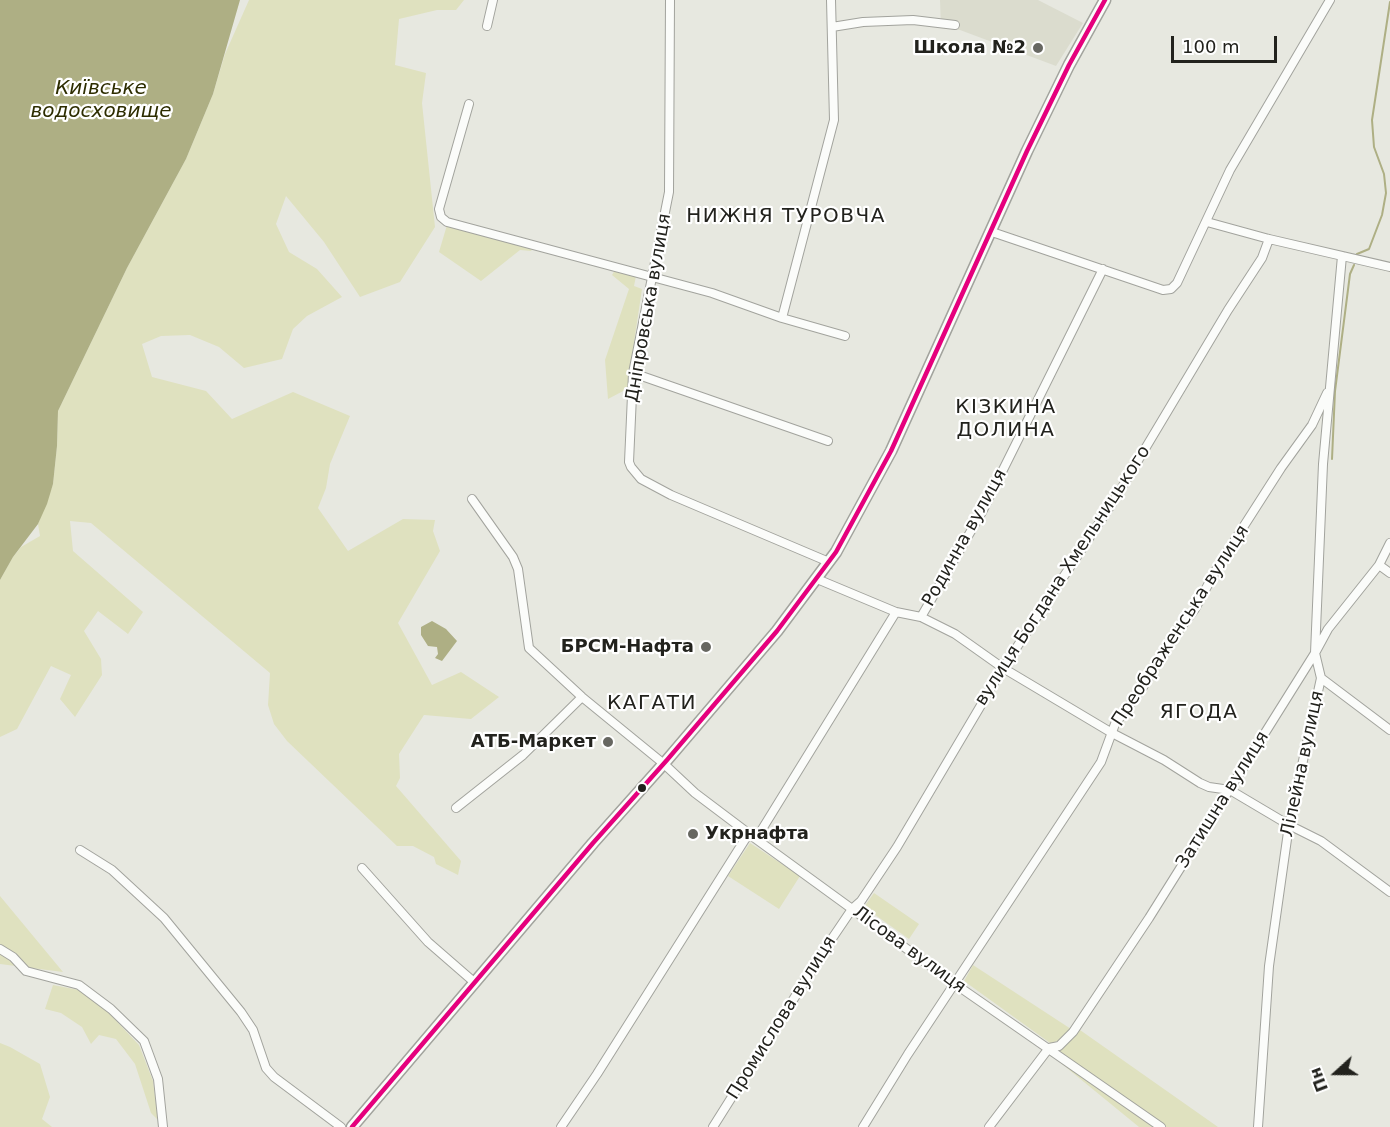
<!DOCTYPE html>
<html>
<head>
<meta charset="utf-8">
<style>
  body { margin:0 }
  #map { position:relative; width:1390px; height:1127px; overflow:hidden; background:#e7e8e0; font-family:"DejaVu Sans",sans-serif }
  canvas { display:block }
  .north { position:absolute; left:1306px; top:1043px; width:60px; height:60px; -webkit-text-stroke:4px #fff; paint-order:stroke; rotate:249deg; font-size:16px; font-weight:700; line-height:24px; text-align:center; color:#22221d }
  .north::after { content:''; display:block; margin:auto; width:21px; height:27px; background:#22221d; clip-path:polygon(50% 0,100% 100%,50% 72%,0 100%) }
  .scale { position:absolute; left:1171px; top:36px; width:106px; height:27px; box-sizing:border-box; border:3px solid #22221d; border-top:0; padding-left:8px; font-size:18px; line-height:21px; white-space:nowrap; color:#22221d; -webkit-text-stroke:4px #fff; paint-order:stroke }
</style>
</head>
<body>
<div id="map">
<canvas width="1390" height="1127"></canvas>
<div class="north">Пн</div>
<div class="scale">100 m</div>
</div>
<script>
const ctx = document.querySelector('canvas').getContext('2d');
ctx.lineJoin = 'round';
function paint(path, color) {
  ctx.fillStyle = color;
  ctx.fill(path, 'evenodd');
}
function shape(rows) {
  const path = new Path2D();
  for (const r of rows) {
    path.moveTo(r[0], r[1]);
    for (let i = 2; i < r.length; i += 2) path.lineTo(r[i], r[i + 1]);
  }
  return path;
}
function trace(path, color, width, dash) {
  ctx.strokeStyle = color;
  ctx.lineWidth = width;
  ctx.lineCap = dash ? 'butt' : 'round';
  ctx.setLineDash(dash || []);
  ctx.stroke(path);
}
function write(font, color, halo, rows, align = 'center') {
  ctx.font = font + ' "DejaVu Sans",sans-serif';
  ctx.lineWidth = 4.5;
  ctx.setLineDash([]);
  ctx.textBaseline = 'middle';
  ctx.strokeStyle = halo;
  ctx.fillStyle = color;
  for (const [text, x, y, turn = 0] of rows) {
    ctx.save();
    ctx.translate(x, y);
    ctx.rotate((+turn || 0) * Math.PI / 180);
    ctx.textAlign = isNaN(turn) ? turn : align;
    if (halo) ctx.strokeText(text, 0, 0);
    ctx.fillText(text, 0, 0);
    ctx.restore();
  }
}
paint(shape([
  [940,0,1038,0,1083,23,1056,66,960,30,941,28]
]), '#dbdcce');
paint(shape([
  [249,0,464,0,456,10,437,10,399,19,395,65,426,73,422,103,435,227,400,282,360,297,324,242,286,196,276,224,289,252,317,269,342,297,307,316,293,329,282,359,244,368,219,347,190,335,161,336,142,344,152,377,206,391,232,419,293,392,350,416,330,464,326,488,318,508,348,551,403,519,435,520,433,531,440,551,398,623,432,685,461,672,499,697,471,719,424,715,399,754,400,778,396,786,461,861,458,875,436,864,434,857,413,846,397,846,287,741,274,724,268,705,270,673,91,523,70,521,73,551,143,612,128,634,98,611,84,631,101,659,102,675,75,717,60,699,71,675,51,666,17,729,0,737,0,580,13,557,21,547,40,536,38,524,53,484,57,446,58,411,127,268,186,159,213,94,225,54],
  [447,225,533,248,531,251,520,250,481,281,439,252],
  [615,270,636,276,634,286,642,289,627,389,608,399,605,360,629,289,612,275],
  [750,843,800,876,779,909,728,876],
  [874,893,919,924,909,939,864,907],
  [0,896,63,972,0,964],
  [973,965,1071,1029,1058,1041,1050,1043,964,981],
  [53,985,79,990,107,1011,139,1045,153,1081,158,1120,151,1113,135,1064,116,1039,99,1035,91,1044,82,1027,61,1013,45,1009],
  [1080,1030,1218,1127,1139,1127,1051,1055],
  [0,1043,10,1047,40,1064,50,1097,42,1119,52,1127,0,1127]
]), '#dfe1bf');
paint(shape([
  [0,0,240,0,213,94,186,159,127,268,58,411,57,446,53,484,47,504,38,524,13,557,0,580],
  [432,621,446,629,457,641,442,661,435,658,438,654,437,647,428,646,421,635,421,627]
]), '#aeaf84');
trace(shape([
  [1357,254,1369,249,1382,215,1386,193,1384,174,1374,147,1372,120,1390,2],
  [1332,459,1335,391,1350,274,1354,265]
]), '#aeaf84', 2);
const minor = shape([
  [670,0,669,192,633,373,629,462,631,467,641,479,671,495,829,562],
  [487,26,493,0],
  [832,27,863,22,913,20,955,25],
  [469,104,439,209,441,217,447,222,712,293,782,318,845,336],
  [1207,222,1269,239,1390,267],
  [992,232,1163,290,1171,289,1177,283,1230,170,1330,0],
  [782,318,834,120,831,0],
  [633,373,828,441],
  [472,499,513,557,518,569,529,648,582,697,664,764,695,793,756,839,955,984,1161,1127],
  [1379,565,1390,573],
  [817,579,896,612,921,617,955,634,1003,668,1112,733,1164,760,1200,783,1209,787,1230,790,1289,825,1321,841,1390,892],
  [921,617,982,512,1103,269],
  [1321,678,1390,730],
  [456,808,523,755,582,697],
  [756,839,896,612],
  [80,850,112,870,164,918,241,1012,253,1030,266,1068,274,1077,341,1127],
  [362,868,428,942,474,982],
  [0,949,13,957,26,971,79,985,111,1009,144,1041,158,1079,163,1127],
  [561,1127,597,1074,749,833],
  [713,1127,827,946,852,909,861,901,897,847,1003,668,1115,499,1228,310,1262,258,1269,239],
  [863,1127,908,1054,1101,762,1115,724,1143,687,1166,647,1195,609,1217,568,1281,468,1312,425,1327,393],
  [989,1127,1049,1048,1059,1046,1073,1032,1149,918,1315,653,1328,629,1379,565,1390,543],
  [1258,1127,1269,966,1289,825,1321,678,1315,653,1323,464,1342,256]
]);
const major = shape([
  [352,1127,593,843,667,760,777,631,836,552,891,451,1027,151,1069,65,1105,0]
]);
trace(minor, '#a2a39d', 10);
trace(major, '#a2a39d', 13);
trace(minor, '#fbfcfa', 8);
trace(major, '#fbfcfa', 10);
trace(shape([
  [352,1127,593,843,667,760,777,631,836,552,891,451,1027,151,1069,65,1105,0]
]), '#e5007d', 4.5);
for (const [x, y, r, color] of [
  [1038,48,6,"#676761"],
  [706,647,6,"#676761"],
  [608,742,6,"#676761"],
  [642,788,5,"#22221d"],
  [693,834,6,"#676761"]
]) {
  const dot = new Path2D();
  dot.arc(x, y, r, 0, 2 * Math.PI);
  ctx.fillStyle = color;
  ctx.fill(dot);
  trace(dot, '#fff', 2);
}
write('bold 18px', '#22221d', '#fff', [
  ["Школа №2",1026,48],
  ["БРСМ-Нафта",694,647],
  ["АТБ-Маркет",596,742],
  ["Укрнафта",705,834,"left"]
], 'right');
write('18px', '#22221d', '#fff', [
  ["Дніпровська вулиця",649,308,-80],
  ["Родинна вулиця",965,538,-61],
  ["вулиця Богдана Хмельницького",1063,576,-57],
  ["Преображенська вулиця",1181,626,-57],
  ["Лілейна вулиця",1303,764,-78],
  ["Затишна вулиця",1223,800,-58],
  ["Лісова вулиця",909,950,36],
  ["Промислова вулиця",782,1018,-58]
]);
write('italic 20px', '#2d2d00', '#fff', [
  ["Київське",101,89],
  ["водосховище",101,112]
]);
ctx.letterSpacing = '1.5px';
write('20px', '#22221d', '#fff', [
  ["НИЖНЯ ТУРОВЧА",786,217],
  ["КІЗКИНА",1006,408],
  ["ДОЛИНА",1006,431],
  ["КАГАТИ",652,704],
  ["ЯГОДА",1199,713]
]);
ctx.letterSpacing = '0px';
</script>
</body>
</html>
